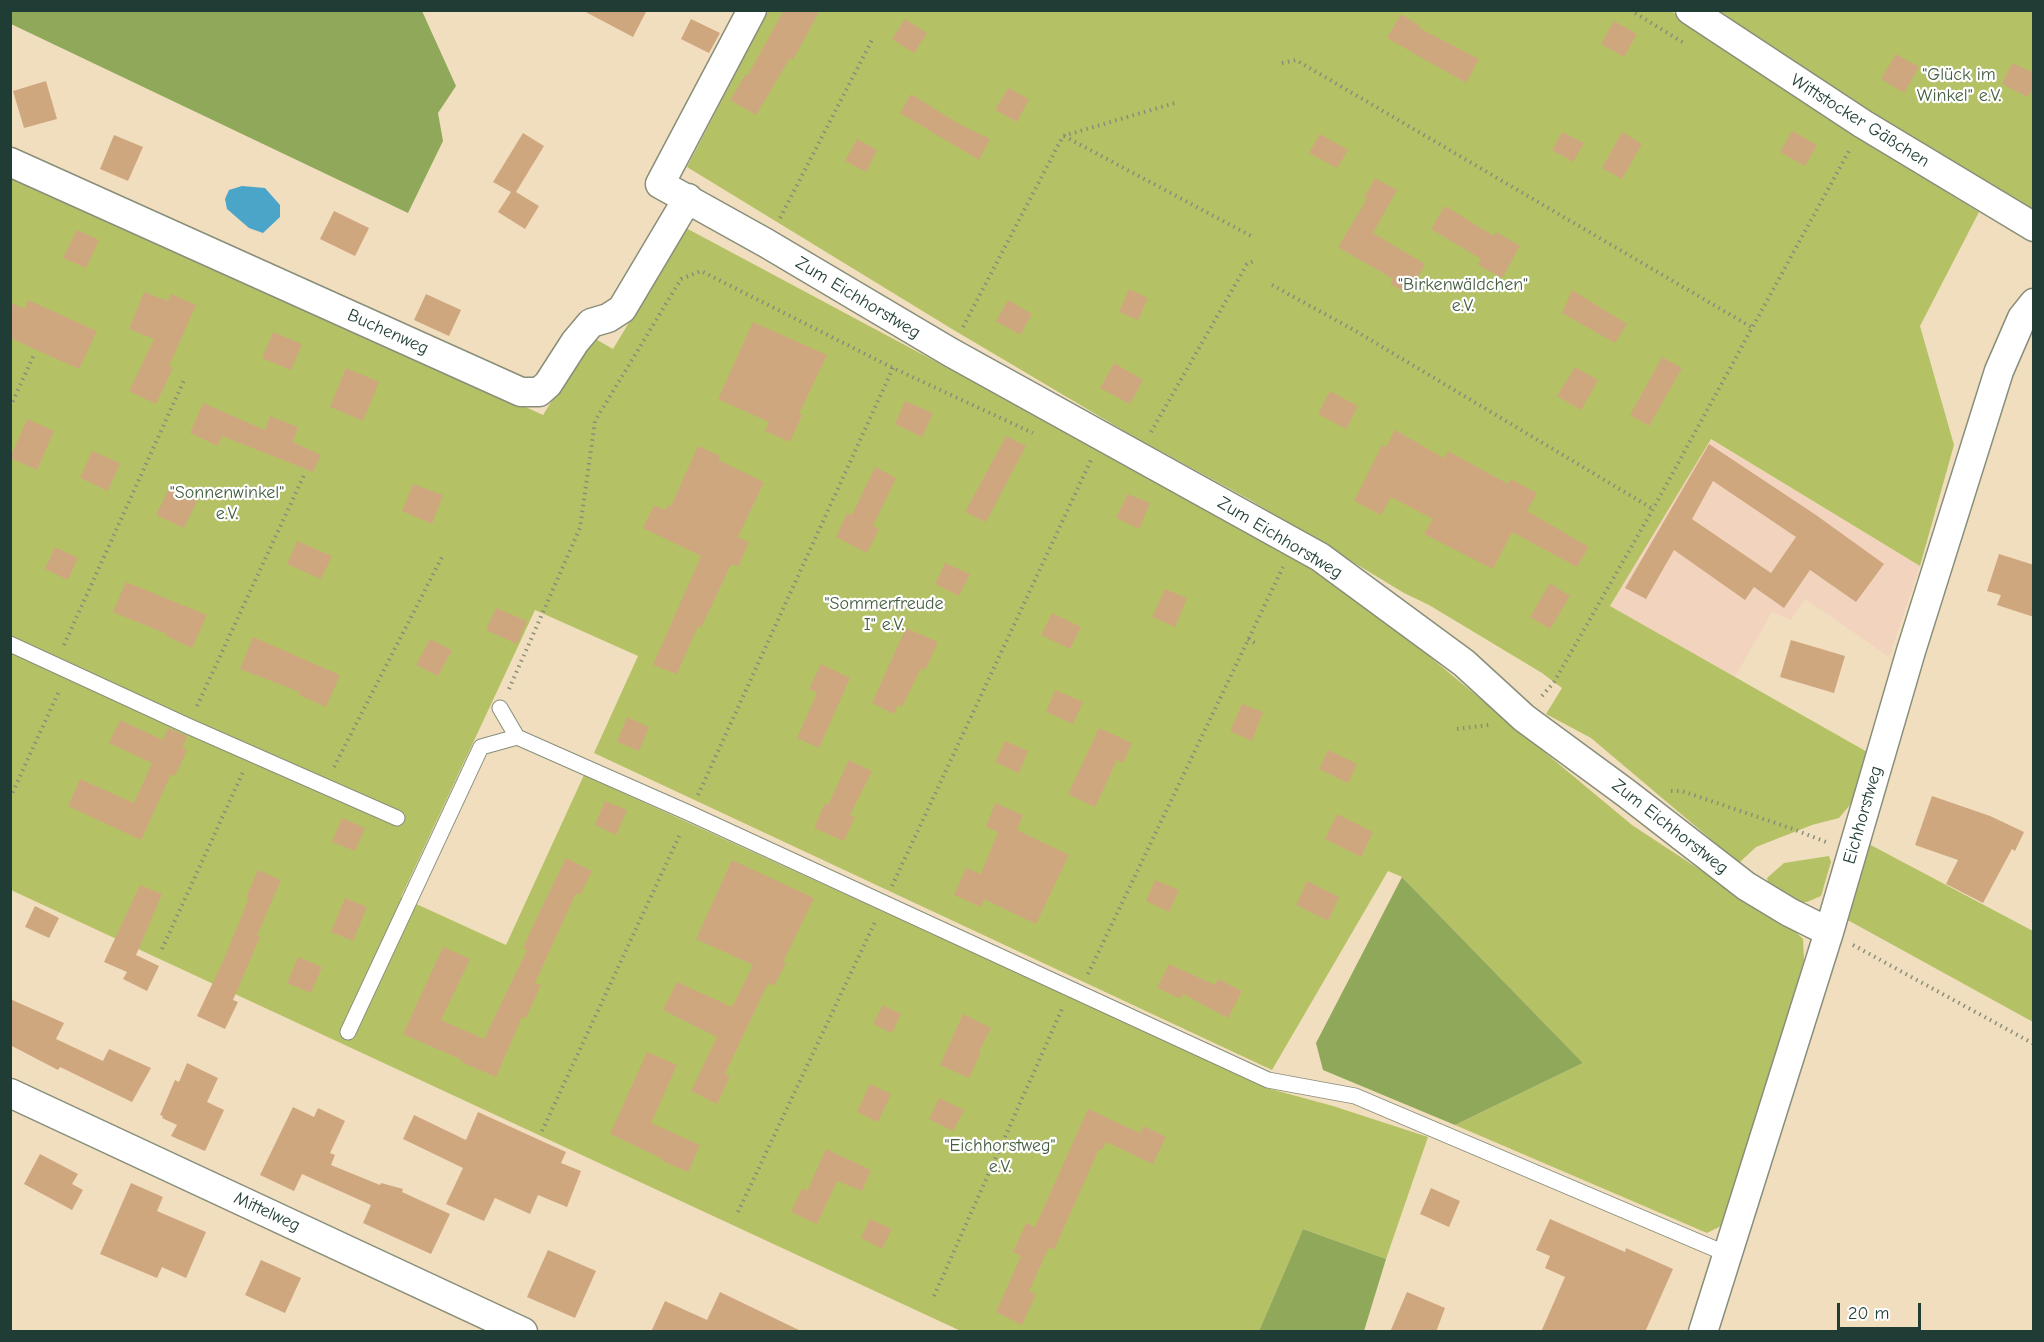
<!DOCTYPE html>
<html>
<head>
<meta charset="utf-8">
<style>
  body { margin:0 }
  #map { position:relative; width:2044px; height:1342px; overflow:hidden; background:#f1debf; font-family:"Comic Neue",sans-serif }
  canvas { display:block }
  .frame { position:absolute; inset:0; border:12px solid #1f3d34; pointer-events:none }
  .scale { position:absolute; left:1837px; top:1303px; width:84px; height:27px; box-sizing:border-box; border:3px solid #1f3d34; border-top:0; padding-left:8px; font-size:18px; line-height:21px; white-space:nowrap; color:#1f3d34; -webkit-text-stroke:4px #fff; paint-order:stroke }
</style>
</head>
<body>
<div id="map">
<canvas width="2044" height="1342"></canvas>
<div class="frame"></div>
<div class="scale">20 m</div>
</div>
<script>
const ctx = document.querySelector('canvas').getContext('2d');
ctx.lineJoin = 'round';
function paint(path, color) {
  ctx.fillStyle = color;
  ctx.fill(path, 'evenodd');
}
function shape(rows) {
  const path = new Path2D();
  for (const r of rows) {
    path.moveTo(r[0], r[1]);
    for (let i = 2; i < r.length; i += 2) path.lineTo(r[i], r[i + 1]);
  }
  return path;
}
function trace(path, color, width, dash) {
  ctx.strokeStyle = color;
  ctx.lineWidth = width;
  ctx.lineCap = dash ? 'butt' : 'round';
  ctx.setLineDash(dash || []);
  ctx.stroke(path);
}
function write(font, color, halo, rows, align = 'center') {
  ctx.font = font + ' "Comic Neue",sans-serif';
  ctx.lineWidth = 4.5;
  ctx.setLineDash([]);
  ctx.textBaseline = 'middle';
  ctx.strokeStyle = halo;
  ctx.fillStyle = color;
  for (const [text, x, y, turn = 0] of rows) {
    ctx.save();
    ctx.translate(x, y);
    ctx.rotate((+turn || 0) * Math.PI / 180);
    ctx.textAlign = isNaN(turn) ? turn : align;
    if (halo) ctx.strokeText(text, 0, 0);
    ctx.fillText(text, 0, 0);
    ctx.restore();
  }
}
paint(shape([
  [1710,439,1920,566,1889,657,1805,599,1791,620,1772,612,1735,677,1610,607]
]), '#f2d4be');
paint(shape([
  [768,11,1671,11,1867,143,1979,212,1920,326,1954,445,1920,566,1711,439,1610,606,1869,753,1855,799,1839,818,1812,825,1756,847,1739,863,1591,738,1546,714,1562,688,1542,673,1429,605,1404,593,1252,501,1131,435,952,329,687,167],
  [1712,11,2033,11,2033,217],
  [11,171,543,415,592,337,613,349,686,228,1290,551,1376,612,1632,825,1755,906,1790,926,1803,939,1804,960,1727,1223,1707,1233,1455,1125,1583,1063,1402,877,1388,871,1272,1070,594,753,638,656,535,610,401,897,506,945,584,775,1263,1085,1263,1087,1333,1106,1428,1137,1386,1259,1303,1229,1259,1331,963,1332,11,890],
  [1865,842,2033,931,2033,1022,1844,918],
  [1829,856,1831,862,1821,896,1807,902,1793,902,1769,886,1767,878,1784,863]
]), '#b4c265');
paint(shape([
  [10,11,422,11,456,86,438,113,443,141,408,213,11,24],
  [1402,877,1583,1063,1455,1125,1323,1070,1316,1043],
  [1303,1229,1386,1259,1364,1331,1259,1331]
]), '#8fa85a');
paint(shape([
  [242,186,265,188,280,205,280,217,263,233,249,228,227,209,225,199,229,190]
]), '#4ba5c9');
paint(shape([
  [582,10,647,10,633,37],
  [784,10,820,10,793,60,790,58,756,115,730,100,746,74,748,75],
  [1401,14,1420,26,1419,28,1479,59,1466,83,1387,38],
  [691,19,720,33,709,53,681,39],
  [905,19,927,33,914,53,892,39],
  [1614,21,1637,34,1624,57,1601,44],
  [1896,54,1919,67,1904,93,1881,79],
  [2012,63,2034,73,2034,85,2028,97,2002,84],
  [46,81,57,119,24,128,13,91],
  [1008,88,1029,99,1017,122,995,110],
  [911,94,959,124,990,139,979,160,900,113],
  [1792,131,1817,145,1805,166,1780,152],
  [1562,132,1584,143,1573,162,1552,150],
  [1622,132,1642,144,1622,179,1602,168],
  [523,133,544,146,516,192,539,206,525,229,498,212,511,192,493,182],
  [1320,134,1348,150,1337,168,1309,153],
  [114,135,143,147,128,181,100,169],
  [857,139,877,150,866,172,845,161],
  [1375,178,1397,190,1373,233,1425,264,1409,294,1390,284,1393,279,1338,247,1367,199,1364,198],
  [1445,206,1494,236,1496,232,1520,246,1502,278,1478,265,1481,259,1431,229],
  [334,211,369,228,355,256,320,239],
  [77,230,99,240,86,268,63,258],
  [1129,289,1148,298,1138,320,1119,312],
  [1572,290,1627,324,1615,343,1562,313],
  [144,292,168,301,171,294,196,305,169,366,173,368,156,404,129,391,154,339,129,329],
  [426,294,461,310,449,336,414,320],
  [28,300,97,331,79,369,10,338,10,302,25,309],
  [1008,300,1032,314,1020,335,996,321],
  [753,322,827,355,799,414,802,415,790,442,765,431,769,422,718,399],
  [273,332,302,344,291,370,262,358],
  [1662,357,1682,368,1649,426,1630,415],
  [1114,363,1143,380,1130,404,1100,388],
  [1575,367,1598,380,1581,410,1557,396],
  [346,368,379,382,363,421,330,407],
  [1330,391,1358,406,1346,429,1318,414],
  [905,401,933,413,922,437,895,424],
  [203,403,265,430,270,416,298,427,293,442,321,455,313,472,222,436,218,446,190,433],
  [27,419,54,431,37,470,10,458],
  [1395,430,1444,458,1448,451,1508,484,1511,479,1537,493,1527,511,1589,547,1577,567,1512,532,1493,569,1424,534,1433,519,1391,497,1381,515,1354,501,1382,445,1386,447],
  [1006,436,1026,446,986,522,965,512],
  [1709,444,1816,515,1884,564,1856,602,1810,570,1784,608,1754,587,1745,600,1674,550,1646,599,1625,588],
  [1713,481,1796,537,1771,573,1692,519],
  [698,446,720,456,718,460,764,482,738,537,749,542,738,567,731,564,701,628,698,626,677,674,653,665,701,556,643,528,654,505,665,510,668,505,671,506],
  [92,451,120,463,108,491,80,478],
  [875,467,896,478,873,526,879,529,867,553,836,537,847,513,852,515],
  [413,484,443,495,432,524,402,511],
  [170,486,198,499,184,528,156,515],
  [1128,494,1150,503,1139,529,1116,518],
  [297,541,332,556,321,579,287,564],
  [55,547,78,558,68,580,45,569],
  [1999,554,2034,565,2034,617,1997,605,2001,595,1987,591],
  [945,563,970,574,959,596,935,584],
  [126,582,207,615,192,648,166,636,167,634,113,612],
  [1550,583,1570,596,1550,629,1530,617],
  [1165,589,1187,598,1175,627,1152,617],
  [496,608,527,621,517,644,486,630],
  [1052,613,1081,627,1070,649,1041,635],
  [906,628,938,642,925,670,921,668,902,707,898,705,894,714,872,703],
  [253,637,340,675,326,707,299,695,300,692,240,669],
  [430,639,452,650,438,676,416,665],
  [1791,640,1845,656,1834,693,1780,677],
  [821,664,850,678,819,748,797,738,817,693,809,689],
  [1055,690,1083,702,1073,724,1046,712],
  [1242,704,1263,712,1252,741,1230,731],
  [627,717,649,727,639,751,617,742],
  [120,720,163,740,168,728,187,736,182,748,187,750,175,776,171,774,141,840,68,806,80,779,134,803,152,763,109,743],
  [1099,728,1132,743,1123,763,1117,760,1095,807,1068,794],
  [1005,741,1028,751,1019,773,995,762],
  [1328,750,1357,764,1348,783,1319,769],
  [849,760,872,771,850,815,855,817,844,841,814,828,825,803,828,805],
  [1932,796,1990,816,2024,832,2015,851,2012,849,1983,903,1946,884,1958,860,1915,845],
  [605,801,627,810,616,835,595,825],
  [995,803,1023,815,1017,830,1069,855,1036,924,984,899,981,907,954,895,966,868,981,874,998,832,986,827],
  [1337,814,1373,832,1361,857,1325,839],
  [342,818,365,828,355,851,332,842],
  [566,858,592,871,580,895,576,893,535,983,541,985,526,1018,522,1017,496,1077,461,1062,462,1060,403,1034,443,947,470,959,441,1020,484,1039,527,950,523,948,537,917],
  [732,860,814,898,783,962,786,963,774,986,768,983,725,1074,730,1076,717,1104,691,1091,717,1037,663,1010,677,982,732,1007,753,965,696,939],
  [258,870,281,880,257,935,260,937,233,1000,238,1002,225,1029,197,1016,224,959,249,898,246,897],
  [1155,880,1179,890,1169,912,1146,901],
  [1307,881,1339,897,1328,921,1296,905],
  [140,885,162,894,136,955,159,966,147,991,123,979,127,972,104,962],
  [345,898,367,907,353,941,331,932],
  [35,906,59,918,49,938,25,927],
  [298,957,322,967,311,993,287,983],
  [1169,964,1215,985,1218,979,1242,991,1228,1018,1183,994,1181,999,1157,988],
  [10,999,64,1023,56,1039,103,1061,109,1049,151,1068,132,1102,60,1067,58,1070,10,1045],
  [883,1005,901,1014,892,1033,873,1024],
  [963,1014,991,1028,979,1051,981,1052,969,1078,940,1065],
  [647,1052,677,1065,651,1123,700,1145,688,1172,661,1160,661,1158,610,1134],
  [187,1063,218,1078,207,1102,224,1110,205,1151,171,1136,177,1125,162,1118,163,1116,160,1115,175,1080,179,1082],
  [870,1084,891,1094,878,1122,857,1112],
  [939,1098,964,1110,953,1131,929,1119],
  [293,1107,314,1117,318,1108,345,1121,330,1153,335,1155,331,1165,380,1185,381,1183,403,1189,402,1192,450,1214,431,1254,363,1223,371,1205,302,1174,294,1191,260,1175],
  [1088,1109,1140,1133,1144,1126,1166,1137,1153,1164,1106,1142,1102,1150,1099,1149,1054,1250,1049,1247,1029,1291,1036,1294,1022,1325,996,1312,1021,1256,1013,1252,1026,1223,1035,1227],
  [478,1112,566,1152,561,1163,581,1171,567,1207,538,1195,530,1214,495,1198,484,1221,446,1204,463,1168,403,1139,414,1115,466,1140],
  [826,1149,871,1170,862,1191,837,1181,817,1224,791,1212,802,1188,807,1191],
  [40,1154,78,1174,72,1184,83,1190,72,1210,24,1184],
  [131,1183,163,1197,157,1211,206,1232,186,1278,162,1267,157,1278,100,1254],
  [1431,1188,1460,1201,1449,1227,1420,1214],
  [870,1219,892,1229,882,1249,861,1238],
  [1550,1219,1625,1252,1626,1248,1673,1269,1645,1332,1541,1332,1565,1277,1545,1268,1550,1256,1536,1250],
  [548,1250,596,1271,575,1318,527,1297],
  [261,1260,301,1278,285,1313,245,1295],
  [720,1292,803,1332,651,1332,665,1301,707,1320],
  [1407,1292,1445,1308,1436,1332,1390,1332]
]), '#cfa77f');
const lane = shape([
  [10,644,188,726,397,818],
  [500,708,517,737],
  [348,1032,481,747,517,737,689,813,1268,1080,1355,1096,1727,1254]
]);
const street = shape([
  [752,10,660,184,766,243,950,352,1320,557,1464,663,1524,718,1626,793,1746,886,1789,912,1829,932],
  [1690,10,1863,124,2034,227],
  [10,162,521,392,539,392,548,384,575,342,591,323,608,318,622,309,688,198],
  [10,1093,523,1332],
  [1703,1332,1829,932,1911,651,1999,371,2022,318,2034,303]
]);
trace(lane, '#888e7a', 17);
trace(street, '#888e7a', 31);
trace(shape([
  [1630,10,1684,43],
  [1282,63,1296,60,1753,328],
  [1064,136,1253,237],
  [780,218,872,40],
  [1272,285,1354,330,1653,509],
  [963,327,1063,136,1175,103],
  [10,407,34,355],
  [1151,432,1247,264,1256,260],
  [1248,639,1258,645],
  [64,645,185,378],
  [509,689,580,528,595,421,681,279,701,271,893,368,1033,433],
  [1542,696,1554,682,1653,509,1850,149],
  [197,706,305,473],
  [1457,729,1489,725],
  [334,767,443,555],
  [1671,791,1682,791,1793,829,1826,842],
  [698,795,893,368],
  [10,798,60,689],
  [892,886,1091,460],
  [1853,945,2034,1044],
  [162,949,243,772],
  [1088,974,1283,567],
  [542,1131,681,832],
  [738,1212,875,922],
  [934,1296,1062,1009]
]), '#888e7a', 4, [1.5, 4.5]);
trace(lane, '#fff', 15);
trace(street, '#fff', 28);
write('18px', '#445e40', '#fff', [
  ["\"Glück im",1959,75],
  ["Winkel\" e.V.",1959,96],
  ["\"Birkenwäldchen\"",1463,285],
  ["e.V.",1463,306],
  ["\"Sonnenwinkel\"",227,493],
  ["e.V.",227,514],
  ["\"Sommerfreude",884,604],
  ["I\" e.V.",884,625],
  ["\"Eichhorstweg\"",1000,1146],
  ["e.V.",1000,1167]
]);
write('18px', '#1f3d34', '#fff', [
  ["Wittstocker Gäßchen",1860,121,32],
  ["Zum Eichhorstweg",858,298,31],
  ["Buchenweg",388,332,24],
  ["Zum Eichhorstweg",1280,538,31],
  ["Eichhorstweg",1863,815,-74],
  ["Zum Eichhorstweg",1670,827,38],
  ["Mittelweg",267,1212,25]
]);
</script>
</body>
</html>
